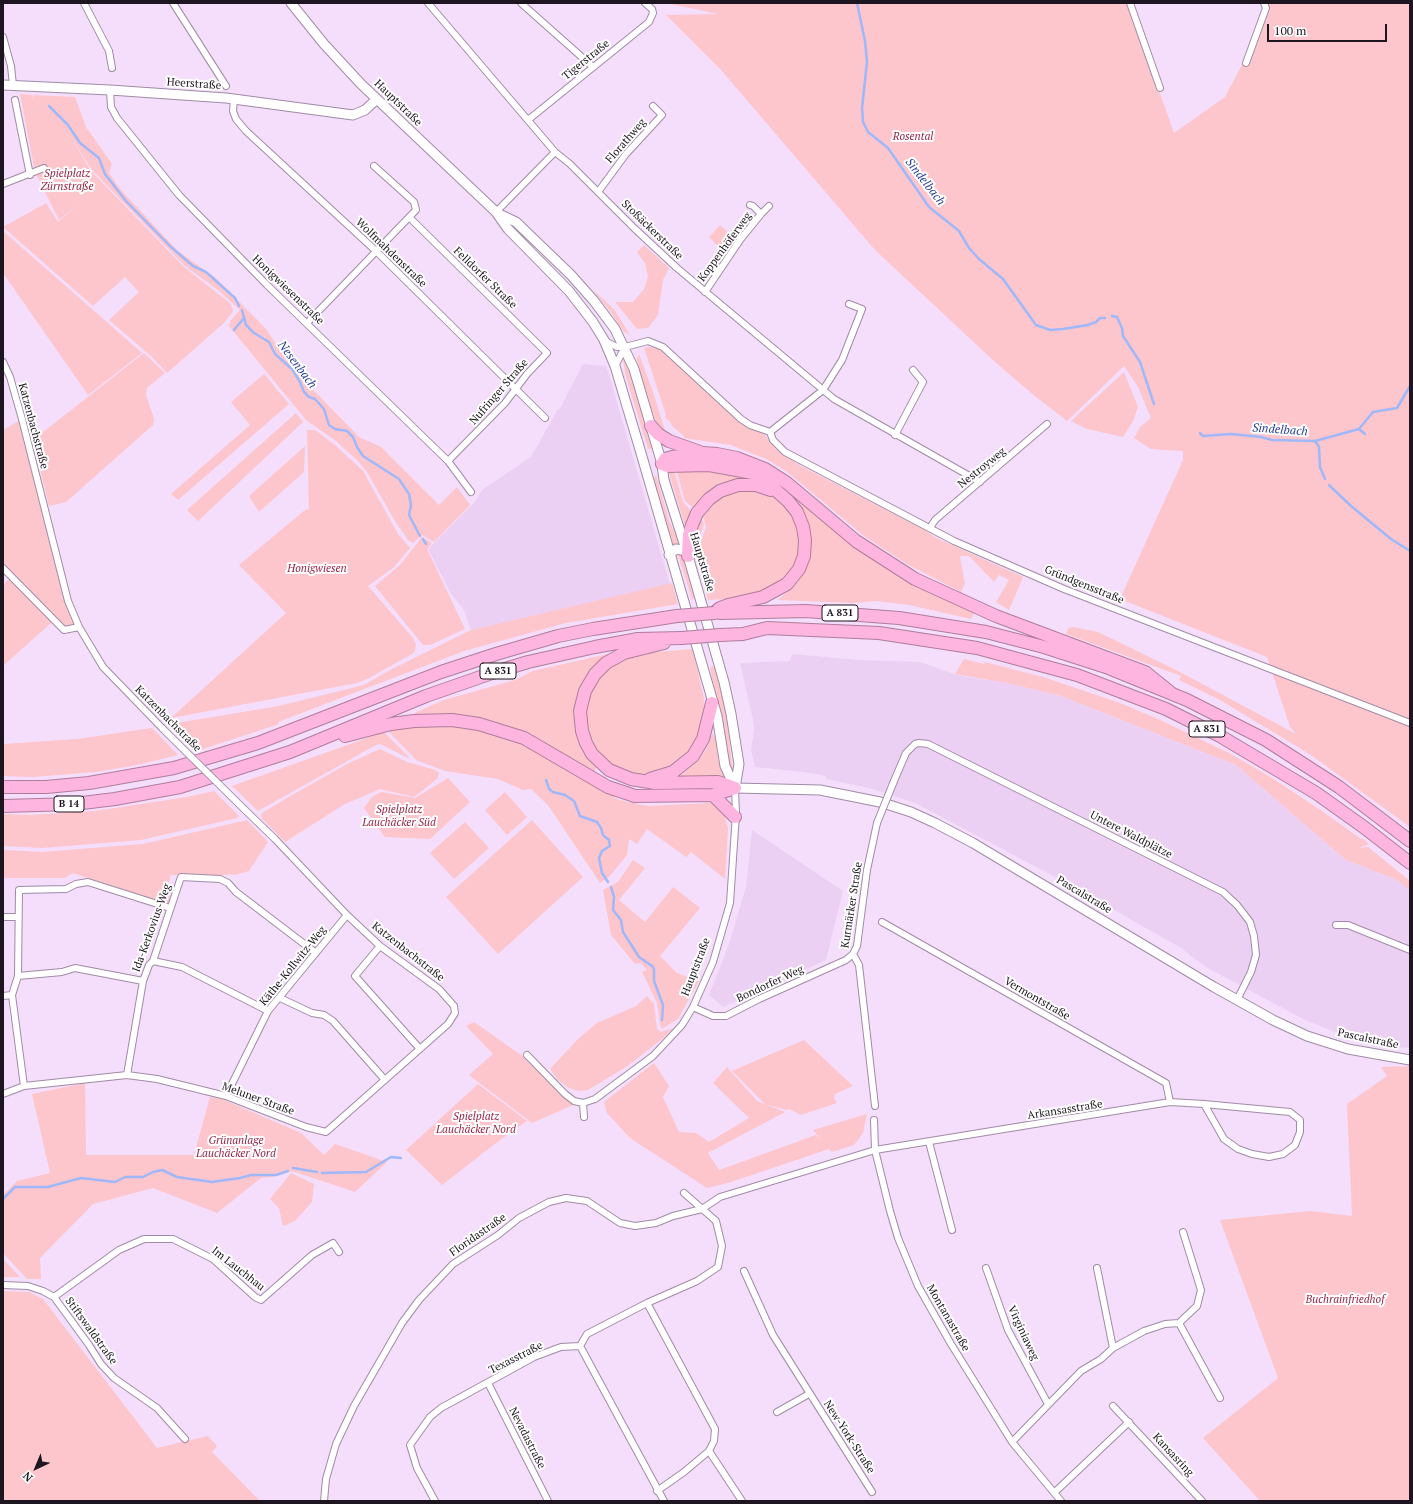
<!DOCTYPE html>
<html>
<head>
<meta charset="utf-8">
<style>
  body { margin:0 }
  #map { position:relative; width:1413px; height:1504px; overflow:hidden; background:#f5defc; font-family:"PT Serif",serif }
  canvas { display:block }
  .frame { position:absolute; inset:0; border:4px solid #1d151f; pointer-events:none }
  .north { position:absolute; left:16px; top:1448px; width:40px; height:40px; -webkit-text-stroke:3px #fff; paint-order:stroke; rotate:224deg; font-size:11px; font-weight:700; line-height:16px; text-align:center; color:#1d151f }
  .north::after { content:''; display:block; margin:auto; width:14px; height:18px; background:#1d151f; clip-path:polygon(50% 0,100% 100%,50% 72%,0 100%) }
  .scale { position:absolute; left:1267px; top:24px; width:120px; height:18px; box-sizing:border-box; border:2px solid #1d151f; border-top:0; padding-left:5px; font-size:12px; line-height:14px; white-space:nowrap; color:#1d151f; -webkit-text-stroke:3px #fff; paint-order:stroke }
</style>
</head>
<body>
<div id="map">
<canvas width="1413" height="1504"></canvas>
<div class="frame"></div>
<div class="north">N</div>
<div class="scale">100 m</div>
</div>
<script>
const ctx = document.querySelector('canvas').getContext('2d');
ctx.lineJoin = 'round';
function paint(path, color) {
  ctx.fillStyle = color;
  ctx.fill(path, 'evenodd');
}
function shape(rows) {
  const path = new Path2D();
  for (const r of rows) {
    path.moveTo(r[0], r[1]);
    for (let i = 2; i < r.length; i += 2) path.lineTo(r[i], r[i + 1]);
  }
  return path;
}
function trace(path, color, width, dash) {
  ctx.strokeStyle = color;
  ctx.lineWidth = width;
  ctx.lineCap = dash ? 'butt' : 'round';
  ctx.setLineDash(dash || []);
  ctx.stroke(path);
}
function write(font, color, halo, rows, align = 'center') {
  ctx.font = font + ' "PT Serif",serif';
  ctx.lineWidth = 4;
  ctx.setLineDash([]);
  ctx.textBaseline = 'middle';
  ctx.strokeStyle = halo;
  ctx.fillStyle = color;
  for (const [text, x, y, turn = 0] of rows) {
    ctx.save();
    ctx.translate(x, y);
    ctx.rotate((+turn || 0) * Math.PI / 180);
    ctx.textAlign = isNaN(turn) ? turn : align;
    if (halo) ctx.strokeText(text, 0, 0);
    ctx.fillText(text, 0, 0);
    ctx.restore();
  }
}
paint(shape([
  [583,364,606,366,609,375,670,584,471,630,464,610,451,594,428,549,475,502,482,490,531,457,558,409,559,410],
  [792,654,859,660,920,662,957,675,1007,683,1061,696,1236,765,1346,860,1395,879,1410,890,1410,1048,1390,1047,1342,1035,1303,1019,1204,966,1181,948,1072,886,915,803,869,788,826,779,826,776,803,772,755,767,751,750,754,730,753,720,740,663,790,661],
  [752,830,843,891,826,960,723,1007,709,995,729,944,746,887]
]), '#ecd0f4');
paint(shape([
  [666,3,1128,3,1174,133,1225,97,1255,40,1268,3,1410,3,1410,827,1311,755,1220,700,1179,680,1181,676,1066,634,1068,628,1073,627,1098,632,1180,672,1296,734,1290,727,1267,657,1120,599,1183,460,1183,451,1151,449,1134,438,1140,427,1151,418,1138,387,1124,366,1067,421,1036,397,996,363,875,250,721,70,666,15,718,14],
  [20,94,32,95,34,101,33,95,75,97,86,127,112,164,109,173,120,189,177,250,218,280,266,329,292,368,359,437,381,447,439,505,457,487,470,505,434,542,422,535,413,543,408,540,395,521,367,472,358,461,336,441,306,420,229,326,231,320,240,310,218,290,185,266,92,170,67,131,91,171,184,267,231,304,233,311,224,323,167,373,152,357,109,320,139,292,125,277,93,306,3,227,46,203,58,222,84,199,59,220,35,172],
  [720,225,731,235,719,247,709,237],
  [3,231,142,353,88,395,3,273],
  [644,245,669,268,663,280,658,315,648,328,637,329,615,302,633,302,644,289,648,277,645,263,637,252],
  [592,289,614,309,630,335,623,331,610,311],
  [649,347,664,350,738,420,751,429,764,434,777,450,801,466,925,530,936,538,1023,577,1009,610,996,602,1009,580,999,575,994,582,969,556,960,556,965,584,961,592,907,564,864,536,786,471,766,459,731,445,684,438,684,436,671,425,672,424,665,417,666,415,644,348],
  [144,353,165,373,147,388,146,395,154,419,153,425,66,502,49,506,33,440],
  [639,354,653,392,666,434,655,420,638,367,637,359],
  [622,356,629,369,653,448,648,449,626,377],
  [1124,372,1138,407,1133,421,1123,437,1087,429,1071,421],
  [264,374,289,404,178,500,171,494,250,425,231,402],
  [296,413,303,422,198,521,187,510],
  [22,419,68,601,79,627,64,630,53,619,51,623,3,666,3,585,12,576,3,568,3,430],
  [307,430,315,430,335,445,363,471,398,534,410,548,394,567,368,586,413,638,416,644,415,651,412,654,369,678,357,683,171,718,286,613,239,565,305,510,309,509],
  [305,446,304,472,259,512,249,496],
  [691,468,738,475,749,479,749,481,695,509,685,501,677,472,678,469],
  [668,470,674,470,683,502,693,513,686,529],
  [656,475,669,520,680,546,672,548,653,480],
  [748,488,771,494,781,500,796,518,801,546,796,565,788,575,774,588,727,599,708,600,696,557,706,527,702,513,716,498],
  [791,493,827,525,875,561,914,585,974,613,971,619,909,605,876,601,853,603,778,600,793,587,803,574,811,550,810,533,807,519],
  [700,517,704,524,694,554,693,542],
  [422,537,432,543,427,549,465,629,430,645,423,645,375,586,400,565],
  [683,552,697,598,692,599,678,555,678,553],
  [672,583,678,604,566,623,464,651,278,722,279,724,197,751,171,724,279,706,364,685,390,670,471,630],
  [693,649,704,699,703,730,682,763,646,775,634,774,616,768,600,755,590,740,585,721,587,698,594,684,608,668,625,660,655,652],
  [612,653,588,674,579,691,576,703,577,731,597,767,594,772,546,744,441,714,417,715,414,713,444,700,515,680,533,671],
  [964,659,984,664,985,662,1043,677,1120,703,1158,719,1231,754,1272,778,1322,811,1361,839,1362,838,1369,844,1359,848,1368,847,1410,881,1410,890,1395,879,1346,860,1236,765,1061,696,1007,683,955,674],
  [715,666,726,710,733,771,731,771,710,667],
  [449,725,474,729,519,742,546,755,619,800,648,806,710,803,715,805,724,814,728,828,725,879,691,852,686,857,647,829,637,844,629,839,627,855,610,876,600,883,548,805,531,789,523,790,498,779,445,771,421,762,416,760,388,731,404,728],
  [152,728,178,755,137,765,96,772,33,777,3,776,3,744,77,739],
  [384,732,409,757,408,758,380,744,376,745,258,811,232,786],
  [712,733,715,737,724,779,679,777,700,759,709,744],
  [380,749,407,762,435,770,439,773,438,778,414,797,380,789,345,804,285,842,262,819,261,815,262,813,292,795,349,763],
  [448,778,470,802,430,839,385,837,364,808,372,797,381,792,415,798],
  [214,791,239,816,237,818,141,840,42,848,3,846,3,814,30,815,95,811,187,797],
  [505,792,527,817,507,835,485,810],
  [247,820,268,842,249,871,235,875,230,874,220,876,171,875,165,893,172,896,168,904,73,873,65,878,3,878,3,850,42,852,143,844],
  [532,820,583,877,498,954,446,897],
  [465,822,489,848,454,879,430,853],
  [633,860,645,868,619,900,645,922,673,887,700,908,660,956,677,973,699,981,678,1019,662,1029,660,1025,657,1003,642,972,647,970,641,963,635,964,611,935,603,890,618,882],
  [647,996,654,1004,657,1029,661,1032,673,1028,662,1039,629,1065,588,1090,579,1091,569,1088,558,1080,550,1069,579,1038,597,1023,636,1006],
  [474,1022,521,1055,573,1105,532,1123,469,1075,493,1054,466,1026],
  [804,1040,853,1086,835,1094,834,1098,837,1103,801,1115,789,1109,786,1110,765,1104,732,1071],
  [654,1063,669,1086,663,1097,679,1132,696,1133,709,1142,749,1118,713,1083,727,1067,757,1101,785,1112,708,1153,719,1170,816,1135,822,1141,813,1130,867,1114,863,1133,854,1145,832,1152,829,1149,728,1183,707,1188,630,1138,607,1113,604,1102],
  [1410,1066,1410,1501,1260,1501,1203,1438,1278,1378,1220,1220,1310,1211,1352,1216,1347,1104,1387,1076,1381,1067],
  [85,1083,86,1155,194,1155,210,1097,222,1099,301,1133,324,1155,335,1144,387,1162,355,1192,292,1171,272,1177,261,1178,217,1213,153,1188,93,1204,40,1258,41,1279,27,1279,3,1253,3,1195,17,1181,50,1173,32,1094],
  [478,1084,527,1121,496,1143,442,1185,406,1150],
  [291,1173,314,1184,312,1202,295,1221,283,1226,279,1208,270,1199],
  [3,1259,20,1277,3,1277],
  [3,1291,29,1292,43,1299,157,1448,208,1436,217,1446,212,1452,260,1501,3,1501]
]), '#fdc5cc');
trace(shape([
  [857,3,865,41,867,62,862,108,863,122,868,132,888,148,929,207,959,231,969,248,979,259,1003,279,1036,325,1050,330,1063,329,1088,325,1096,322,1100,318,1105,318],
  [49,106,68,125,80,143,99,158,105,174,126,201,171,247,193,266,206,272,235,298,239,306],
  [242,310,246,325,254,333,269,342,275,354,292,369,300,382,304,392,309,397,315,399,324,409,329,425,335,429,347,431,353,437,357,447,363,456,399,479,409,494,411,505,409,515,420,536],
  [1112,316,1117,317,1122,328,1123,336,1140,362,1154,404],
  [234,330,244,318],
  [1359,429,1365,434],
  [1200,433,1203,436,1231,434,1261,437,1272,440,1315,441,1359,429,1373,412,1397,408,1410,386],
  [1315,441,1319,447,1320,467,1325,479],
  [1329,485,1351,506,1391,539,1410,551],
  [423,539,426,544],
  [546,780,549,789,553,792,565,795,574,801,580,816,597,822,601,828,603,835,609,840,610,846,602,851,599,858,602,873,608,882],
  [611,887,614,897,613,910,621,920,623,932,639,957,652,966,654,969,654,981,663,1005,662,1020],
  [293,1168,317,1172],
  [322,1173,366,1172,391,1157,401,1158],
  [3,1199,15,1187,48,1187,81,1178,115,1182,125,1177,143,1177,153,1172,162,1170,177,1177,212,1182,240,1178,251,1175,276,1175,288,1171]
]), '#9fb8f9', 2.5);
const street = shape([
  [84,3,109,51,112,68],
  [173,3,226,86],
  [428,3,555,152,570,164,634,228,677,268,834,399,980,482],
  [521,3,593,67],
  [1130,3,1160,88],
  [3,37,11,66,13,85],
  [1246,63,1266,8,1264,3],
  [110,90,111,107,117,118,179,195,267,285,448,461,471,492],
  [234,99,233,111,236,119,246,131,376,251,545,418],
  [15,100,30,175],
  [528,120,649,22,653,13,652,9,645,3],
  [3,184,44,168],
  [598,192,626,154,662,115,653,106],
  [496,212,555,152],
  [761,214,769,206],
  [409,217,547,353,527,374,505,403,448,461],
  [705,292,740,240,761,214,753,206,750,205],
  [307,323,416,210,414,202,374,166],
  [605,341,617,347,625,347,648,341,663,347,741,419,750,425,770,432],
  [3,362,10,377,22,419,68,601,79,627,103,667,163,729],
  [615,366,625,347],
  [770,432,773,440,785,452,954,541,1064,589,1410,723],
  [770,432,823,390,842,360,862,309,849,304],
  [895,435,923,382,913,370],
  [930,528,935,520,1047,424],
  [3,568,64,630,79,627],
  [894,781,906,753,915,744,919,743,928,744,1223,892,1237,905,1250,922,1254,936,1256,955,1251,972,1237,1000],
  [3,917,18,917],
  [882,922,1166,1083,1170,1102],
  [1336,925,1348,925,1410,950],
  [380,946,355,976,420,1049],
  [853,954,859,965,875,1106],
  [153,961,182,967,268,1011],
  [18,976,62,972,75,968,143,981],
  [3,996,12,995],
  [280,998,312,1013,324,1015,333,1021,385,1080],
  [693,1007,713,1016,726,1016,759,999,846,960,853,954,857,946,867,870,877,823],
  [527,1055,565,1094,574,1101,583,1103],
  [127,1075,143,981,149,965,153,961,181,877,220,879,228,883,236,892,316,953],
  [24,1086,12,995,18,976,19,890,66,889,76,884,88,882,170,908],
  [3,1094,24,1086,127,1075,157,1079,226,1096,306,1127,326,1132,448,1024,455,1013,454,1006,439,989,380,946,347,915,275,839,244,809],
  [226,1096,268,1011,347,915],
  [583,1103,595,1099,653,1056,682,1025,693,1007,713,962,730,903,736,814,735,788],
  [583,1103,584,1117],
  [874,1120,875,1150,890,1211,898,1238,918,1286,951,1344,1012,1442,1061,1501],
  [929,1142,952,1230],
  [986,1268,1008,1330,1048,1404],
  [1097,1268,1113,1348],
  [744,1271,773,1335,872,1492],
  [3,1285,28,1286,43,1291,54,1297,89,1345,101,1364,114,1378,157,1408,185,1439],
  [54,1297,119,1250,144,1239,173,1239,213,1259,255,1297,261,1300,312,1255,333,1243,339,1252],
  [647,1303,715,1429,714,1441,709,1451,742,1501],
  [1179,1323,1220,1398],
  [580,1346,587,1334,647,1303,697,1281,718,1267,722,1246,716,1221,684,1193],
  [580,1346,664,1501],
  [488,1383,548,1501],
  [1113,1406,1202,1501],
  [777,1412,809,1394],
  [1012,1442,1081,1371,1101,1359,1113,1348,1144,1331,1165,1324,1179,1323,1197,1306,1201,1290,1183,1232],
  [657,1491,684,1472,709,1451],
  [1055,1492,1129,1422],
  [324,1501,326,1479,336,1444,354,1406,402,1323,419,1300,453,1264,498,1235,519,1218,549,1202,566,1198,587,1201,620,1223,635,1226,656,1223,673,1216,702,1209,720,1197,875,1150,1170,1102,1204,1104,1290,1112,1300,1120,1300,1132,1295,1145,1283,1154,1269,1157,1252,1154,1238,1149,1224,1139,1204,1104],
  [435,1501,417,1468,410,1445,430,1417,441,1408,534,1357,561,1347,580,1346]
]);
const secondary = shape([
  [291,3,324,44,361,84,496,212,508,229,569,291,593,322,604,340,615,366,641,453,717,716,725,766,735,788],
  [3,85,110,90,226,98,353,115,365,110,377,99],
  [497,213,516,222,571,275,594,301,615,329,634,369,662,464,664,480,688,556,724,682,731,714,739,764,735,788],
  [669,555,676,549,687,551],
  [735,788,820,790,880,802,911,812,935,823,973,843,1214,987,1273,1020,1307,1036,1348,1049,1410,1060]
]);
const highway = shape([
  [651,426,658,434,669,441,700,452],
  [688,556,689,535,692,525,697,513,709,499,720,491,738,485,756,485,771,490],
  [714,613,720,608,728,605,763,597,787,584,799,569,804,556,805,540,803,527,797,512,788,501,770,485,753,473,709,465,667,466,662,464,665,459,672,457,703,453,717,454,737,458,765,469,787,483,856,541,915,579,996,616,1145,672,1171,693],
  [720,613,806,611,899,618,986,632,1044,647,1106,667,1187,700,1266,740,1339,787,1410,841],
  [720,635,743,634,767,628,879,633,977,648,1077,675,1166,709,1220,736,1316,793,1365,828,1410,863],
  [664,643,624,653,606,663,595,674,585,691,580,711,582,731,586,743,592,754,609,770,631,779,655,783,718,782,735,788],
  [345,736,391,724,414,721,452,720,479,724,524,738,608,787,635,796,713,795,735,788],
  [650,779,673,772,693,756,703,739,712,703],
  [3,787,46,787,89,783,174,768,258,743,441,672,496,654,558,636,593,629,677,616],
  [713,795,735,817],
  [3,806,74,804,115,799,180,787,290,752,426,696,492,673,528,662,595,647,638,639,682,638]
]);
trace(street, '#a08ba6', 8);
trace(secondary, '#a08ba6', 11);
trace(highway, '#af7d9c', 14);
trace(street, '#fff', 6);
trace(secondary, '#fff', 9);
trace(highway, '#feb5df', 12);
const streetBridge = shape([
  [163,729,244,809],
  [877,823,894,781]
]);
const highwayBridge = shape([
  [677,616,714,613],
  [682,638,720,635]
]);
trace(streetBridge, '#a08ba6', 8, []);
trace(highwayBridge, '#af7d9c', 14, []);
trace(streetBridge, '#fff', 6);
trace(highwayBridge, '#feb5df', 12);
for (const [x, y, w] of [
  [840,613,36],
  [498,671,36],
  [1207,729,36],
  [69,804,30]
]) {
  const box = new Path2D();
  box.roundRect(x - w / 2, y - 8, w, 16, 3);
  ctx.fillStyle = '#fff';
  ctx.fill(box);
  trace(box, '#1d151f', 1);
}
write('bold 10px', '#1d151f', null, [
  ["A 831",840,613],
  ["A 831",498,671],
  ["A 831",1207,729],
  ["B 14",69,804]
]);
write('11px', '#1d151f', '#fff', [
  ["Tigerstraße",586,60,-39],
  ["Heerstraße",194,84,4],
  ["Hauptstraße",398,103,44],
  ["Florathweg",626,141,-49],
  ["Stoßäckerstraße",652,230,44],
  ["Koppenhöferweg",725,247,-54],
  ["Wolfmahdenstraße",391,253,44],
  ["Felldorfer Straße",485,278,44],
  ["Honigwiesenstraße",288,290,44],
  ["Nufringer Straße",499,392,-49],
  ["Katzenbachstraße",33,426,75],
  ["Nestroyweg",982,468,-39],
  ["Hauptstraße",702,562,73],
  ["Gründgensstraße",1084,585,22],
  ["Katzenbachstraße",168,719,45],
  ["Untere Waldplätze",1131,835,27],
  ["Pascalstraße",1084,895,31],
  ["Kurmärker Straße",852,905,-81],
  ["Ida-Kerkovius-Weg",152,928,-70],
  ["Katzenbachstraße",408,952,38],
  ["Käthe-Kollwitz-Weg",293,966,-51],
  ["Hauptstraße",696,967,-69],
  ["Bondorfer Weg",770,984,-25],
  ["Vermontstraße",1037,999,30],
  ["Pascalstraße",1368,1039,12],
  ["Meluner Straße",258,1099,20],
  ["Arkansasstraße",1065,1110,-9],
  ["Floridastraße",478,1235,-35],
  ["Im Lauchhau",238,1269,38],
  ["Montanastraße",948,1318,60],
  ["Stiftswaldstraße",91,1331,54],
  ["Virginiaweg",1023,1333,65],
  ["Texasstraße",516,1358,-27],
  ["New-York-Straße",849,1437,57],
  ["Nevadastraße",527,1438,63],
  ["Kansasring",1173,1455,47]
]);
write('italic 11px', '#972443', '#fff', [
  ["Rosental",913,137],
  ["Spielplatz",67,174],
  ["Zürnstraße",67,187],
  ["Honigwiesen",317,569],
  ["Spielplatz",399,810],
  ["Lauchäcker Süd",399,823],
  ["Spielplatz",476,1117],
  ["Lauchäcker Nord",476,1130],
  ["Grünanlage",236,1141],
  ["Lauchäcker Nord",236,1154],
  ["Buchrainfriedhof",1345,1300]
]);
write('italic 12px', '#273e99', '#fff', [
  ["Sindelbach",925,182,52],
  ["Nesenbach",297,365,53],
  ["Sindelbach",1280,430,4]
]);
</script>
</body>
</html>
